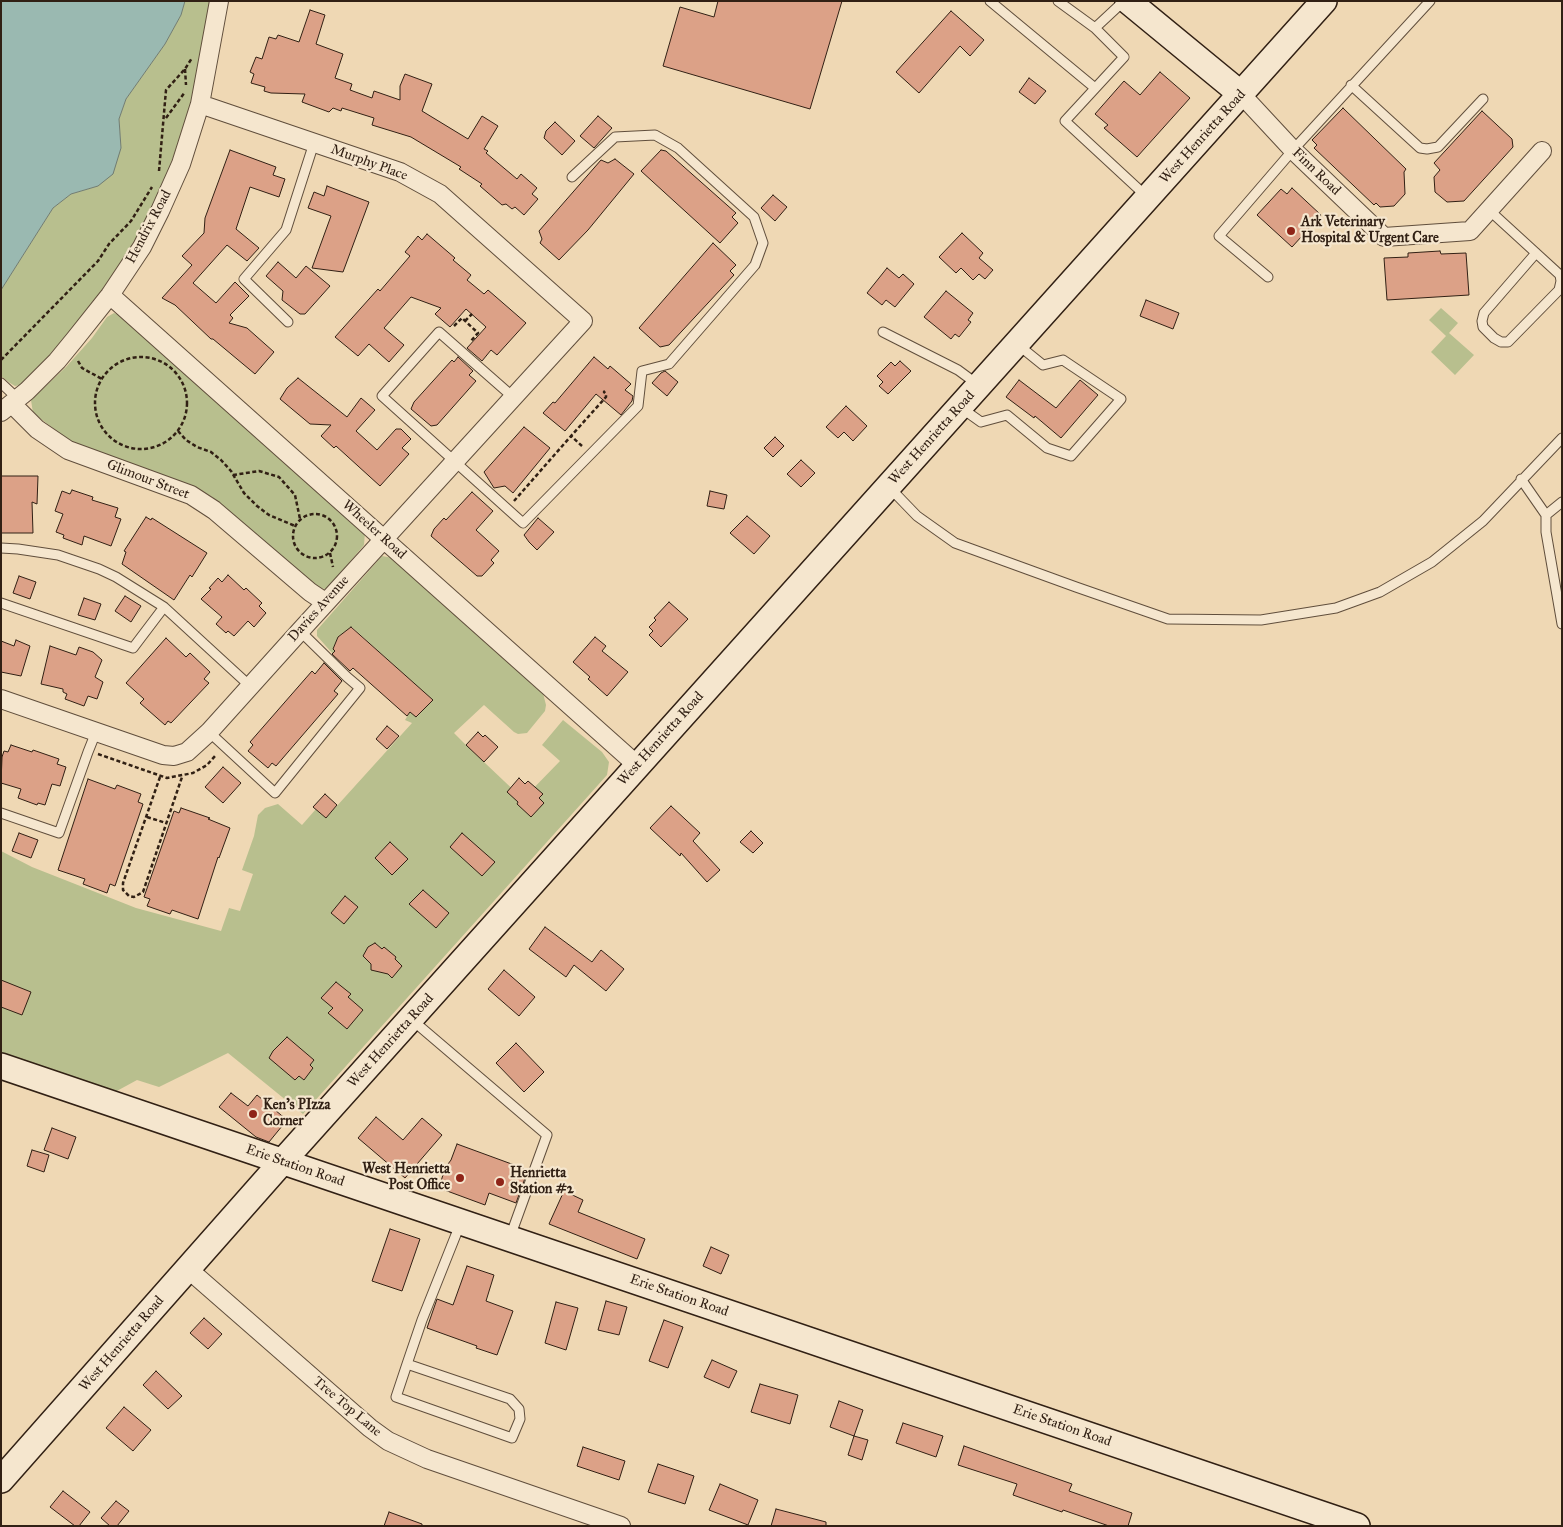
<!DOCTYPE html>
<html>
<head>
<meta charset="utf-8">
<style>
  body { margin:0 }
  #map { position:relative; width:1563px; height:1527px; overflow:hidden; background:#efd8b4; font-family:"IM FELL Great Primer",serif }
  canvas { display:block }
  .frame { position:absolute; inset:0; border:2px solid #312014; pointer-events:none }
</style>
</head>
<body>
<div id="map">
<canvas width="1563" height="1527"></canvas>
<div class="frame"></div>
</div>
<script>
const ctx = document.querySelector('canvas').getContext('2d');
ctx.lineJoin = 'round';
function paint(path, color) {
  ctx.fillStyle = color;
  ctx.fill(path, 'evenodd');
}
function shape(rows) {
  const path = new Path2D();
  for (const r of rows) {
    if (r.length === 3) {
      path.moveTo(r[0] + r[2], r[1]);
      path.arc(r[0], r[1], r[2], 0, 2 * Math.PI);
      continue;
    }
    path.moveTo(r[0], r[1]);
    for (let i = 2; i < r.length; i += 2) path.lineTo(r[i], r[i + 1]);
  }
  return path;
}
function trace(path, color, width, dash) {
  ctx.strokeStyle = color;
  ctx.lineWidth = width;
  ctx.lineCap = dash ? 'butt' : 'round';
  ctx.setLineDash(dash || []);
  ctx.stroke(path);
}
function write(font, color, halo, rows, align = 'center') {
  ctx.font = font + ' "IM FELL Great Primer",serif';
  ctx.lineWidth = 4.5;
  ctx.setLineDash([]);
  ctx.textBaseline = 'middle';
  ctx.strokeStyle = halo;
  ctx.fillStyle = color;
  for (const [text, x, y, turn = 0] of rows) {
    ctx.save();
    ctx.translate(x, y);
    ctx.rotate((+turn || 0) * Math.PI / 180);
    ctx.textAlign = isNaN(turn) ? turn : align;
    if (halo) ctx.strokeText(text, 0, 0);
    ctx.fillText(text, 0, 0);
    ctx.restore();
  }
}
paint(shape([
  [185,1,211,1,189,111,169,169,148,216,119,269,81,322,42,365,20,385,15,386,10,383,1,376,1,290,53,208,71,194,98,186,121,148,119,119,126,99,165,44,181,15],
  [1441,308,1458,323,1449,333,1474,355,1455,375,1431,352,1446,336,1429,320],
  [114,313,121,316,365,532,364,545,327,589,313,588,211,496,192,487,74,444,33,413,31,400,66,367,92,338,107,317],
  [382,556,393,558,543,693,546,705,545,711,527,733,518,734,514,732,484,705,454,733,466,745,523,799,560,761,542,745,563,720,602,752,609,762,607,775,303,1114,228,1053,159,1087,137,1080,115,1092,1,1053,1,851,32,867,136,908,221,931,229,908,240,911,253,874,242,870,254,836,258,815,265,808,278,804,302,825,316,809,326,818,412,723,405,720,410,712,417,717,432,700,352,627,338,637,333,649,337,654,333,654,317,636,317,630]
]), '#b8bf8e');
const water = shape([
  [1,1,185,1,181,15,165,44,126,99,119,119,121,148,113,174,98,186,71,194,53,208,1,290,1,1]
]);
paint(water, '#9ab9b1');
trace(water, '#707c72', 1);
const building = shape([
  [718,1,842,1,810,109,663,66,680,7,714,17,718,1],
  [310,10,325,15,316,44,343,54,335,78,352,84,350,90,372,98,374,91,400,100,400,86,405,74,432,84,422,111,468,139,482,116,498,126,484,149,488,151,486,153,517,179,521,174,537,188,532,194,538,199,524,215,515,207,512,209,506,204,502,205,480,186,482,184,459,169,461,167,411,137,372,125,374,118,342,108,341,111,333,108,329,112,302,102,305,94,271,93,264,91,265,87,251,83,254,74,250,72,256,57,262,59,269,37,276,39,278,35,299,42,310,10],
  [951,11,984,40,970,56,960,46,919,93,896,72,951,11],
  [1160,72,1190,98,1137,157,1104,128,1108,125,1095,114,1124,81,1140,95,1160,72],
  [1029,78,1046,91,1035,104,1019,92,1029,78],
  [1343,108,1406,169,1404,172,1405,194,1394,206,1380,207,1376,203,1374,205,1314,148,1317,145,1312,140,1343,108],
  [1482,111,1512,139,1513,147,1464,201,1447,202,1435,192,1434,177,1440,170,1434,163,1482,111],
  [598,116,612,128,594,148,580,136,598,116],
  [555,122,575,141,562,155,544,138,546,131,555,122],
  [230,150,276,167,273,175,285,179,279,197,250,187,236,229,259,248,247,261,227,245,193,283,216,303,235,282,249,296,230,315,233,318,229,323,247,328,274,352,255,374,213,339,211,339,175,305,162,298,192,265,182,256,204,233,205,218,230,150],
  [661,150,666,151,736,213,732,217,738,223,720,243,641,171,661,150],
  [615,159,634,174,588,230,559,260,540,243,542,239,539,231,601,160,608,163,615,159],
  [327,186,369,202,343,272,312,268,331,216,308,208,314,192,324,196,327,186],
  [1292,188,1321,215,1292,247,1257,215,1281,189,1287,194,1292,188],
  [773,195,787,207,775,221,761,208,773,195],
  [962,233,983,253,979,258,993,270,985,279,979,274,973,280,961,268,956,273,939,257,962,233],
  [427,234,455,258,453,260,471,275,467,280,484,294,488,290,526,323,497,355,491,350,482,361,467,348,486,327,466,309,450,327,435,314,441,308,411,297,384,328,404,345,389,362,369,344,358,356,335,337,378,289,380,291,410,256,405,252,418,236,422,240,427,234],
  [713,243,736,265,730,271,734,275,669,345,660,347,639,328,713,243],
  [1440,251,1441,254,1466,253,1469,295,1387,300,1384,258,1408,257,1408,253,1440,251],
  [278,262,296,278,306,266,330,286,305,314,300,314,282,300,283,291,266,276,278,262],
  [887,268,899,278,903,274,914,284,895,307,886,300,882,305,867,293,887,268],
  [946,291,973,313,968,320,971,322,959,337,955,334,951,339,924,317,946,291],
  [1146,300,1179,313,1173,329,1140,316,1146,300],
  [458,357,473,371,469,375,476,381,437,425,431,426,411,409,414,402,452,360,454,362,458,357],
  [594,357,608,369,610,366,631,384,625,390,633,396,632,401,621,415,596,394,565,431,543,413,553,402,555,403,594,357],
  [900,361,911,371,888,394,879,386,883,382,877,376,891,362,895,366,900,361],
  [665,371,678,382,667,396,652,383,661,373,665,371],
  [298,378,347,417,361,398,375,410,356,431,377,450,396,429,401,429,411,439,402,448,409,454,380,486,336,446,334,448,321,436,331,425,310,424,280,399,287,388,298,378],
  [1019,380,1056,408,1080,380,1098,395,1061,438,1035,416,1034,418,1006,397,1019,380],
  [846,406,867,426,853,441,844,432,838,438,826,427,846,406],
  [524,427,550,448,513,493,505,486,494,488,484,472,524,427],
  [775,437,784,446,773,457,764,448,775,437],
  [801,460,815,473,801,487,787,474,801,460],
  [1,476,38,476,37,504,32,502,33,533,1,533,1,476],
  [72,490,93,497,92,500,118,508,115,517,121,519,111,546,84,536,82,545,63,538,64,535,56,532,63,514,55,511,62,491,70,494,72,490],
  [710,491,727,495,724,509,707,506,710,491],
  [472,492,493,511,476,530,499,551,491,560,494,563,482,576,477,576,431,536,434,529,444,518,446,520,472,492],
  [747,516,770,536,754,554,730,533,747,516],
  [146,517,151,520,152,518,207,553,192,577,190,575,174,600,122,564,126,552,124,551,146,517],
  [538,518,554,532,537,550,529,542,524,535,538,518],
  [228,575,244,590,246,588,262,603,259,606,266,613,254,627,248,621,234,636,228,631,226,633,216,624,222,617,201,599,211,589,209,588,218,578,222,582,228,575],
  [19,576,36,582,30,599,13,593,19,576],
  [125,596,141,606,131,622,115,611,125,596],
  [84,598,101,604,95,620,78,615,84,598],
  [669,602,688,619,661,647,649,635,653,631,649,627,656,620,654,618,669,602],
  [351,627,433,700,416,717,410,712,407,716,353,668,350,671,332,654,335,651,333,649,338,637,351,627],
  [595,637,606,646,602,651,628,672,607,696,588,679,590,677,573,662,595,637],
  [166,638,186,657,190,653,210,672,204,679,209,683,171,723,168,721,165,725,140,703,144,699,126,683,166,638],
  [16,640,30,646,21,676,1,672,1,641,14,646,16,640],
  [50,646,76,655,79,647,93,652,102,660,95,677,103,682,97,699,88,696,84,706,65,699,67,694,63,692,63,689,41,684,50,646],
  [324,663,342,681,334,691,338,694,276,766,272,763,268,768,248,751,253,745,250,742,312,671,315,674,324,663],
  [387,726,399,736,387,749,376,739,387,726],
  [478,732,483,737,485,735,498,747,484,762,466,745,478,732],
  [11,745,32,752,33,750,59,759,57,764,66,767,60,786,52,784,45,805,38,803,37,805,18,798,21,789,1,783,2,757,4,751,8,752,11,745],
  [223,767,241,783,223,803,205,787,223,767],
  [519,778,525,784,528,781,543,794,539,798,544,803,531,817,517,804,518,802,507,792,519,778],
  [88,779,115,789,117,785,141,794,138,802,143,804,115,886,110,884,107,893,83,884,85,879,58,870,88,779],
  [325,794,337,805,326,818,313,807,325,794],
  [671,806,700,833,693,841,720,870,707,882,681,853,680,856,650,828,671,806],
  [181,808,210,818,208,819,230,828,219,858,218,857,198,919,172,910,170,914,147,906,150,899,144,897,174,811,179,813,181,808],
  [751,831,763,843,753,853,740,842,751,831],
  [19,833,38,840,31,858,12,851,19,833],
  [462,833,495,862,482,876,450,847,462,833],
  [390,842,408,859,392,875,375,858,390,842],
  [423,890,449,913,436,928,409,904,423,890],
  [345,896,358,907,344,924,331,913,345,896],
  [545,927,592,962,601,950,624,969,606,991,574,965,566,977,529,949,545,927],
  [375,943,382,949,384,947,396,957,395,959,402,966,392,978,388,974,371,970,371,964,363,956,368,947,375,943],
  [504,970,535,997,519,1016,488,989,504,970],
  [1,980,31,992,22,1015,1,1007,1,980],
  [336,982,351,994,348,997,363,1010,347,1029,328,1013,333,1008,321,998,336,982],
  [287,1037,314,1060,310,1065,313,1068,304,1080,299,1076,295,1080,269,1058,273,1051,287,1037],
  [516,1043,544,1072,524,1092,496,1063,516,1043],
  [231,1093,248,1106,257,1095,287,1120,269,1142,256,1137,219,1107,231,1093],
  [376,1117,403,1140,422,1118,442,1135,405,1178,358,1138,376,1117],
  [52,1128,76,1137,68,1159,44,1150,52,1128],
  [457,1144,528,1170,516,1203,489,1193,485,1205,439,1188,445,1168,451,1160,457,1144],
  [32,1150,49,1155,44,1172,27,1166,32,1150],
  [564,1191,583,1200,578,1212,645,1239,637,1259,549,1224,564,1191],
  [390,1229,420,1239,402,1291,372,1281,390,1229],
  [711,1247,729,1255,721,1274,703,1266,711,1247],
  [467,1266,494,1275,486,1301,513,1311,497,1355,476,1348,477,1346,427,1328,437,1299,453,1305,467,1266],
  [606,1301,627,1307,619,1335,598,1330,606,1301],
  [556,1302,578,1308,566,1350,545,1343,556,1302],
  [204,1318,222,1334,208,1349,190,1333,204,1318],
  [664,1320,683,1327,668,1368,649,1361,664,1320],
  [712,1360,737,1371,729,1388,704,1377,712,1360],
  [156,1371,182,1396,168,1409,143,1385,156,1371],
  [760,1384,798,1395,790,1424,751,1412,760,1384],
  [839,1401,863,1410,854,1436,830,1427,839,1401],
  [124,1407,151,1430,133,1451,106,1428,124,1407],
  [903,1423,943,1436,936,1457,896,1443,903,1423],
  [854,1436,868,1440,862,1460,848,1455,854,1436],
  [964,1446,1072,1484,1069,1491,1132,1513,1128,1526,1109,1526,1063,1510,1062,1512,1013,1495,1017,1484,958,1465,964,1446],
  [583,1447,625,1461,619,1480,577,1466,583,1447],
  [658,1464,694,1476,685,1504,648,1492,658,1464],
  [720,1484,758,1500,748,1525,709,1510,720,1484],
  [63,1491,90,1512,79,1526,75,1526,50,1507,63,1491],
  [116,1501,129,1511,117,1526,110,1526,101,1518,116,1501],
  [776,1509,826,1522,826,1526,771,1526,776,1509],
  [389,1512,422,1524,422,1526,384,1526,389,1512]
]);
paint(building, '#dca187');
trace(building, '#312014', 1);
const lane = shape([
  [990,1,1095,88],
  [1058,1,1095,28,1124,1],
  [1095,28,1124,57,1065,121,1146,196],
  [1351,85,1420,148,1427,149,1438,147,1483,99],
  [1489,210,1536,253,1560,275,1561,281,1559,290,1508,342,1501,342,1494,338,1483,327,1482,321,1484,313,1536,253],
  [1268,277,1219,236,1293,150,1430,1],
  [288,322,244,279,286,230,314,143],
  [883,332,958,370,977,384],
  [1,383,18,399],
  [513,397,439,332,382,396,523,523,638,406,642,371,669,364,755,265,763,243,754,217,678,148,655,135,615,137,572,177],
  [960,407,981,422,1007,415,1047,448,1071,456,1121,399,1063,360,1043,365,1017,344],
  [1521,479,1546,515,1546,532,1562,624],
  [889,487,917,516,955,543,1076,587,1168,619,1261,620,1336,608,1380,592,1432,562,1483,521,1562,438],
  [1546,515,1562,502],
  [1,548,18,549,58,555,99,569,116,577,164,607,250,686],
  [1,603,133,648,164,607],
  [209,732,275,793,360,688,347,677,300,631],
  [1,813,59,833,88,752,96,732],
  [411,1019,547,1135,510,1237],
  [407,1364,510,1399,519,1409,520,1419,512,1438,396,1397,407,1364,422,1320,461,1222]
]);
const street = shape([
  [1241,94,1293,150,1384,237,1470,231,1542,151],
  [110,295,638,766],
  [12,404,37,429,68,450,191,495,214,510,310,592,325,602],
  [1,412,27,391,57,361,75,339,110,295,142,247,160,211,181,164,200,104,219,1],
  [1,699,163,755,174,756,187,752,209,732,300,631,583,321,440,194,400,172,200,104],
  [188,1269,370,1428,388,1441,427,1459,621,1526]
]);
const secondary = shape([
  [1128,1,1241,94],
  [1,1066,1357,1526],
  [1,1480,282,1162,1324,1]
]);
trace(lane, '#604e3c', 11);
trace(street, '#604e3c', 20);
trace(secondary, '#312014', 28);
trace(shape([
  [185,69,186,85],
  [166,118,185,92],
  [159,171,166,90,185,69,192,58],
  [465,321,472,314],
  [454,326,462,318,478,333,470,342],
  [141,403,46],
  [1,360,98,261,109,244,131,221,152,187],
  [78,361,82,368,102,379],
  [178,431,186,440,197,447,211,452,221,460,231,471,244,493,257,506,269,515,295,526],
  [582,446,571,436,606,397,606,394,604,392,605,391],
  [233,475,259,471,279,477,295,495,300,519],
  [514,501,571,436],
  [315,536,22],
  [330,553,333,567],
  [98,754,167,778,193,773,207,765,216,755],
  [160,777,123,883,123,890,129,896,134,897,143,892,182,777],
  [147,817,166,823]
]), '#312014', 2.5, [4, 2.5]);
trace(lane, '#f5e6ce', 9);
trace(street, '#f5e6ce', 18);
trace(secondary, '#f5e6ce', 25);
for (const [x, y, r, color] of [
  [1291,231,5,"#8f2418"],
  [253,1114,5,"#8f2418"],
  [460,1178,5,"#8f2418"],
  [500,1182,5,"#8f2418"]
]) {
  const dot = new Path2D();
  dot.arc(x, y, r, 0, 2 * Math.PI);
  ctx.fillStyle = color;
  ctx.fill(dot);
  trace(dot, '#f5e6ce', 2);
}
write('14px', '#312014', '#f5e6ce', [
  ["West Henrietta Road",1203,137,-48],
  ["Murphy Place",369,163,20],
  ["Finn Road",1316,172,44],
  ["Hendrix Road",149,227,-62],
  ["West Henrietta Road",932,438,-48],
  ["Glimour Street",148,480,21],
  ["Wheeler Road",374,530,42],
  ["Davies Avenue",319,609,-48],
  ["West Henrietta Road",661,739,-48],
  ["West Henrietta Road",391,1041,-48],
  ["Erie Station Road",295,1166,19],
  ["Erie Station Road",679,1296,19],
  ["West Henrietta Road",122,1344,-49],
  ["Tree Top Lane",347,1407,40],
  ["Erie Station Road",1062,1426,19]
]);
write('bold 14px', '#312014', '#f5e6ce', [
  ["Ark Veterinary",1301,223],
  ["Hospital & Urgent Care",1301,239],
  ["Ken's PIzza",263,1106],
  ["Corner",263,1122],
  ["West Henrietta",450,1170,"right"],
  ["Post Office",450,1186,"right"],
  ["Henrietta",510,1174],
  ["Station #2",510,1190]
], 'left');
</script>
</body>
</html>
